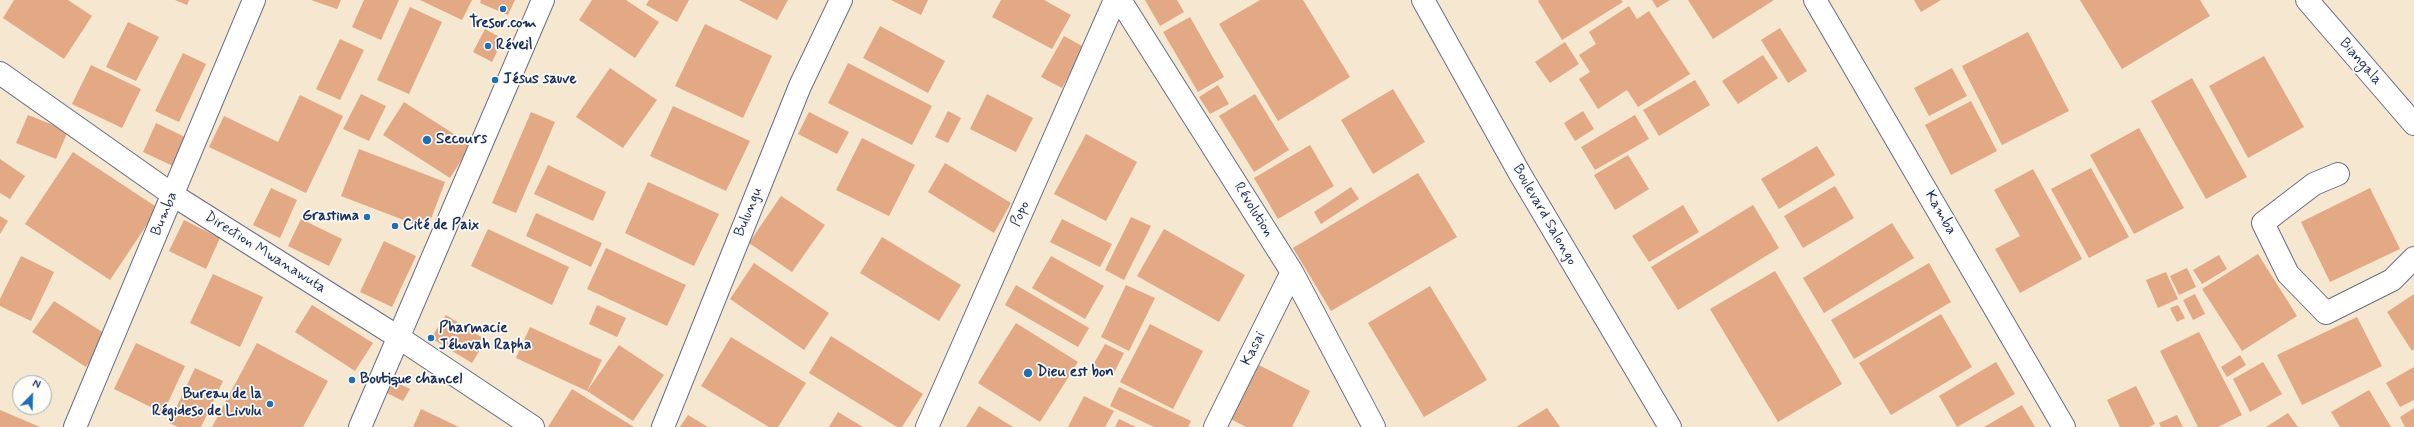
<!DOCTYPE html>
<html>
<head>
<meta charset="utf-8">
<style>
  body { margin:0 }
  #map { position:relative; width:2414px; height:427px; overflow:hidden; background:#f5e7d0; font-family:Mynerve,sans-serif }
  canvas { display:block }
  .north { position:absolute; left:12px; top:375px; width:40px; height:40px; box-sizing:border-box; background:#fdfcf7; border:1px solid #a3aaba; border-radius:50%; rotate:23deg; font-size:11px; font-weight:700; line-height:16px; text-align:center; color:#1b2f5e }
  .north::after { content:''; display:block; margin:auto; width:14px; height:18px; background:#1f6fb2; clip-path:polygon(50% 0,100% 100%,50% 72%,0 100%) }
</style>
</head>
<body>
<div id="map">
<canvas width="2414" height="427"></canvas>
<div class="north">N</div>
</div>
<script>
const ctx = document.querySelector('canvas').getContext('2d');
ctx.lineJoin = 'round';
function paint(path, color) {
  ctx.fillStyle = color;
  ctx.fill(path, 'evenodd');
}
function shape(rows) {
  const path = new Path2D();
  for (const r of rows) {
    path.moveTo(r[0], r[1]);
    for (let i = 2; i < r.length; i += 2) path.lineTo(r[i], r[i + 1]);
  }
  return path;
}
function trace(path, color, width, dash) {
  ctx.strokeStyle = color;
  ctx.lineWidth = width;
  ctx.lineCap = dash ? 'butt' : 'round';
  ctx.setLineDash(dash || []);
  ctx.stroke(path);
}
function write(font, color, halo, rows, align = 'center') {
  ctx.font = font + ' Mynerve,sans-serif';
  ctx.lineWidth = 3.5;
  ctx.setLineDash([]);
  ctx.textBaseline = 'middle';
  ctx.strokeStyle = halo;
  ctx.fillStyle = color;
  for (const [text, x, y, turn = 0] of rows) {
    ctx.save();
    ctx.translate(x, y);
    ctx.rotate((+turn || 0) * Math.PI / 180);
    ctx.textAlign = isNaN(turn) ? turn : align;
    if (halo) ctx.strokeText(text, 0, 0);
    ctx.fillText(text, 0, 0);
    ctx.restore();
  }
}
paint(shape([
  [14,0,68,0,92,16,64,59,3,18],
  [175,0,189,0,187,5],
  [311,0,341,0,337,9],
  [364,0,399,0,381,40,352,27],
  [420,0,472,0,462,20],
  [481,0,515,0,508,15,480,3],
  [592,0,626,0,659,22,635,58,579,20],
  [649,0,689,0,677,22,646,5],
  [739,0,788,0,777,20],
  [891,0,928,0,921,15],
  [1001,0,1044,0,1071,15,1052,49,992,17],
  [1145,0,1177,0,1184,12,1160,26],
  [1260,0,1303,0,1350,77,1278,121,1219,24],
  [1539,0,1621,0,1623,2,1562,40,1538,1],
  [1652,0,1670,0,1657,8],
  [1688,0,1774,0,1713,39],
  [1914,0,1941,0,1921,12],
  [2080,0,2200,0,2210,16,2122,69],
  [1629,6,1637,19,1649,11,1690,74,1638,107,1627,90,1598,109,1579,79,1590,72,1579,55,1596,44,1589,32],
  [410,7,442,22,409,94,377,80],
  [1190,17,1224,77,1198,92,1163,32],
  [128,22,159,37,136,81,106,67],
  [705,24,772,56,743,118,675,86],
  [880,26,945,61,928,93,863,58],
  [1780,28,1807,71,1788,83,1761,40],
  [485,29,503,39,492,62,473,52],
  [2028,32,2069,111,2002,145,1962,66],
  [1064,36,1084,47,1062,88,1041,77],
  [340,39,364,50,340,100,316,89],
  [1565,42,1579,64,1550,83,1535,62],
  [183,53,206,64,179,122,155,111],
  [1763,55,1778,78,1738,104,1722,81],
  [2264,56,2304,127,2248,158,2209,86],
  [848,63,932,106,912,145,828,103],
  [91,65,141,89,122,128,72,104],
  [610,68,657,100,623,148,576,117],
  [1952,68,1967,96,1929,116,1914,88],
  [2192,78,2247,177,2206,199,2151,101],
  [1695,80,1710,105,1659,136,1643,110],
  [1218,85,1229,104,1210,114,1199,97],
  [1393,89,1425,142,1373,174,1341,120],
  [361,94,386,106,369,141,343,129],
  [987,94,1033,118,1016,152,970,129],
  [1255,94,1289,150,1254,172,1219,116],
  [300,95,343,116,306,193,209,147,224,116,278,142],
  [1971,101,1997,151,1951,175,1925,125],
  [404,102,471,145,450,178,383,135],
  [673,106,750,141,726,191,650,156],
  [948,111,961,118,948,143,935,137],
  [1583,111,1594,129,1575,141,1564,123],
  [531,112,555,122,516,213,492,203],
  [809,112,849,132,837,154,798,134],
  [28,115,68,131,56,159,16,143],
  [1635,115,1649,139,1595,170,1581,147],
  [156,123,187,138,173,166,143,152],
  [2139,128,2184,208,2134,234,2090,155],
  [1086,134,1137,162,1106,221,1054,194],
  [862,138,915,165,889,216,836,190],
  [1310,145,1334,186,1278,219,1254,178],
  [1817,146,1835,175,1779,209,1761,179],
  [359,149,445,182,427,229,341,196],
  [73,152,158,208,110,280,25,224],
  [1628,155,1649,189,1615,210,1594,175],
  [0,159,25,176,10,199,0,193],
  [945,163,1011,203,994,233,928,192],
  [548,165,606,192,593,221,534,194],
  [2091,168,2129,237,2089,258,2051,189],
  [2033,169,2082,259,2020,293,1995,249,2020,236,1994,190],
  [1418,173,1457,237,1331,311,1293,248],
  [648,182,719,214,694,266,625,233],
  [1835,186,1854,218,1803,248,1784,216],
  [1351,187,1359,199,1321,224,1314,212],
  [271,188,297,200,280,238,253,225],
  [2370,188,2400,249,2330,282,2301,222],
  [781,196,825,225,792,272,749,243],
  [1683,205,1699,232,1649,262,1632,236],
  [1753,205,1779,248,1678,310,1651,267],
  [536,213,602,243,591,267,526,236],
  [0,216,8,221,0,234],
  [1131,217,1151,226,1124,280,1105,270],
  [301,219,342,239,329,266,288,246],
  [1062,219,1112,244,1100,267,1050,242],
  [184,220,220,238,206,269,169,251],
  [1892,223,1914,258,1824,313,1803,278],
  [488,229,569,267,552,305,471,266],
  [1164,229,1245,275,1219,322,1137,276],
  [882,237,961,285,939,321,860,273],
  [384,241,416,256,392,307,360,292],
  [606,248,686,285,667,326,587,289],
  [2258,254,2297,316,2242,351,2202,289],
  [2219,255,2227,269,2202,284,2193,270],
  [21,256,54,272,31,321,0,306,0,299],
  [1051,256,1104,286,1085,319,1032,288],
  [754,263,829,313,804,350,730,299],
  [1929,263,1951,302,1854,359,1831,320],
  [2187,268,2196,287,2179,295,2170,276],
  [1775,271,1842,384,1778,422,1710,309],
  [2166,272,2178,299,2158,308,2146,280],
  [213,274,263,297,240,347,190,323],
  [1016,285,1089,328,1078,347,1005,305],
  [1126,285,1155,298,1129,351,1101,337],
  [1430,286,1487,380,1424,417,1368,323],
  [2195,294,2205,314,2193,320,2183,300],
  [2414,294,2414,349,2412,351,2387,312],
  [54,301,107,335,86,367,32,332],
  [312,305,373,343,355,371,295,332],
  [597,305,626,318,617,337,589,324],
  [2178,305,2185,318,2177,322,2170,308],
  [1941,314,1972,367,1891,415,1859,363],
  [446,315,486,340,472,363,431,338],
  [2357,317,2382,366,2302,405,2277,355],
  [1016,323,1078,362,1040,422,978,383],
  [1150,324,1203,351,1173,409,1120,382],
  [530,327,602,360,587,391,516,358],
  [2199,332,2242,415,2218,427,2198,427,2160,351],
  [831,336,923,394,902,427,897,427,809,373],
  [731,337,806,383,778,427,769,427,701,386],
  [136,343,185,366,163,413,114,389],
  [257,343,328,381,303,427,212,427],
  [1105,344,1124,353,1113,375,1093,365],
  [619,345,664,375,633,421,587,391],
  [2240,355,2246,365,2227,377,2221,367],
  [1253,362,1310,391,1292,427,1246,427,1225,416],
  [1996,362,2015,394,1957,427,1939,396],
  [2263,362,2282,394,2250,412,2233,379],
  [2414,367,2414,400,2400,407,2386,383],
  [195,368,223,381,201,427,178,427,169,423],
  [385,377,410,389,403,401,379,389],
  [2136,386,2155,424,2149,427,2120,427,2107,400],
  [1119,387,1191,421,1188,427,1154,427,1110,406],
  [572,389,634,427,548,427],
  [2369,390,2391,427,2340,427,2331,412],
  [1084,396,1114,411,1105,427,1068,427],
  [2022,405,2035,427,1984,427],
  [979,406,1013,427,966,427],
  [1547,408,1560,427,1516,427],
  [2414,408,2414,427,2405,427,2400,417],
  [421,409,459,427,413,427],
  [0,410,40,427,0,427],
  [838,412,863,427,829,427],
  [2288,413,2298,427,2266,427],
  [688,415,708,427,680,427],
  [2177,415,2183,427,2161,427,2159,423],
  [1119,419,1136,427,1115,427]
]), '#e3a884');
const lane = shape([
  [2338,174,2314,184,2263,223,2288,274,2326,313,2392,280,2414,258]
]);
const street = shape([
  [1120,0,1292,272,1374,427],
  [1423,0,1520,174,1670,427],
  [1815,0,2064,427],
  [2307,0,2414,124],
  [0,73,173,195,398,337,533,427],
  [75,427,254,0],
  [360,427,543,0],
  [663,427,800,86,841,0],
  [927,427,1115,0],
  [1215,427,1292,272]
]);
trace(lane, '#676f86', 24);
trace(street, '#676f86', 24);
trace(lane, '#fff', 22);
trace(street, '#fff', 22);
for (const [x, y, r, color] of [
  [503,9,4,"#1f6fb2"],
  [488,46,4,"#1f6fb2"],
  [495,80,4,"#1f6fb2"],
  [427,140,5,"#1f6fb2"],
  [367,217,4,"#1f6fb2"],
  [395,226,4,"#1f6fb2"],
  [431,338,4,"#1f6fb2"],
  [1028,373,5,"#1f6fb2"],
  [352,380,4,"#1f6fb2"],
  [270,404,4,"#1f6fb2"]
]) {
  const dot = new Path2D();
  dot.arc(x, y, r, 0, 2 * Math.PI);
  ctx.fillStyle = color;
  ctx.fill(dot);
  trace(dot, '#fdfcf7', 1.5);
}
write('bold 15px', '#1b2f5e', '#fdfcf7', [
  ["Tresor.com",503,24,"center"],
  ["Réveil",496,46],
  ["Jésus sauve",503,80],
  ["Secours",436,140],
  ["Grastima",359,217,"right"],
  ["Cité de Paix",403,226],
  ["Pharmacie",439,329],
  ["Jéhovah Rapha",439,346],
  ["Dieu est bon",1037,373],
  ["Boutique chancel",360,380],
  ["Bureau de la",262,395,"right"],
  ["Régideso de Livulu",262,412,"right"]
], 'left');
write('15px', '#1b2f5e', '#fdfcf7', [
  ["Biangala",2360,62,49],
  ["Révolution",1253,210,58],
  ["Bulungu",749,212,-68],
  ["Kamba",1940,213,60],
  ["Bumba",165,214,-67],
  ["Popo",1021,214,-66],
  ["Boulevard Salongo",1544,215,60],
  ["Direction Mwanawuta",265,253,32],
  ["Kasai",1254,349,-63]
]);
</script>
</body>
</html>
